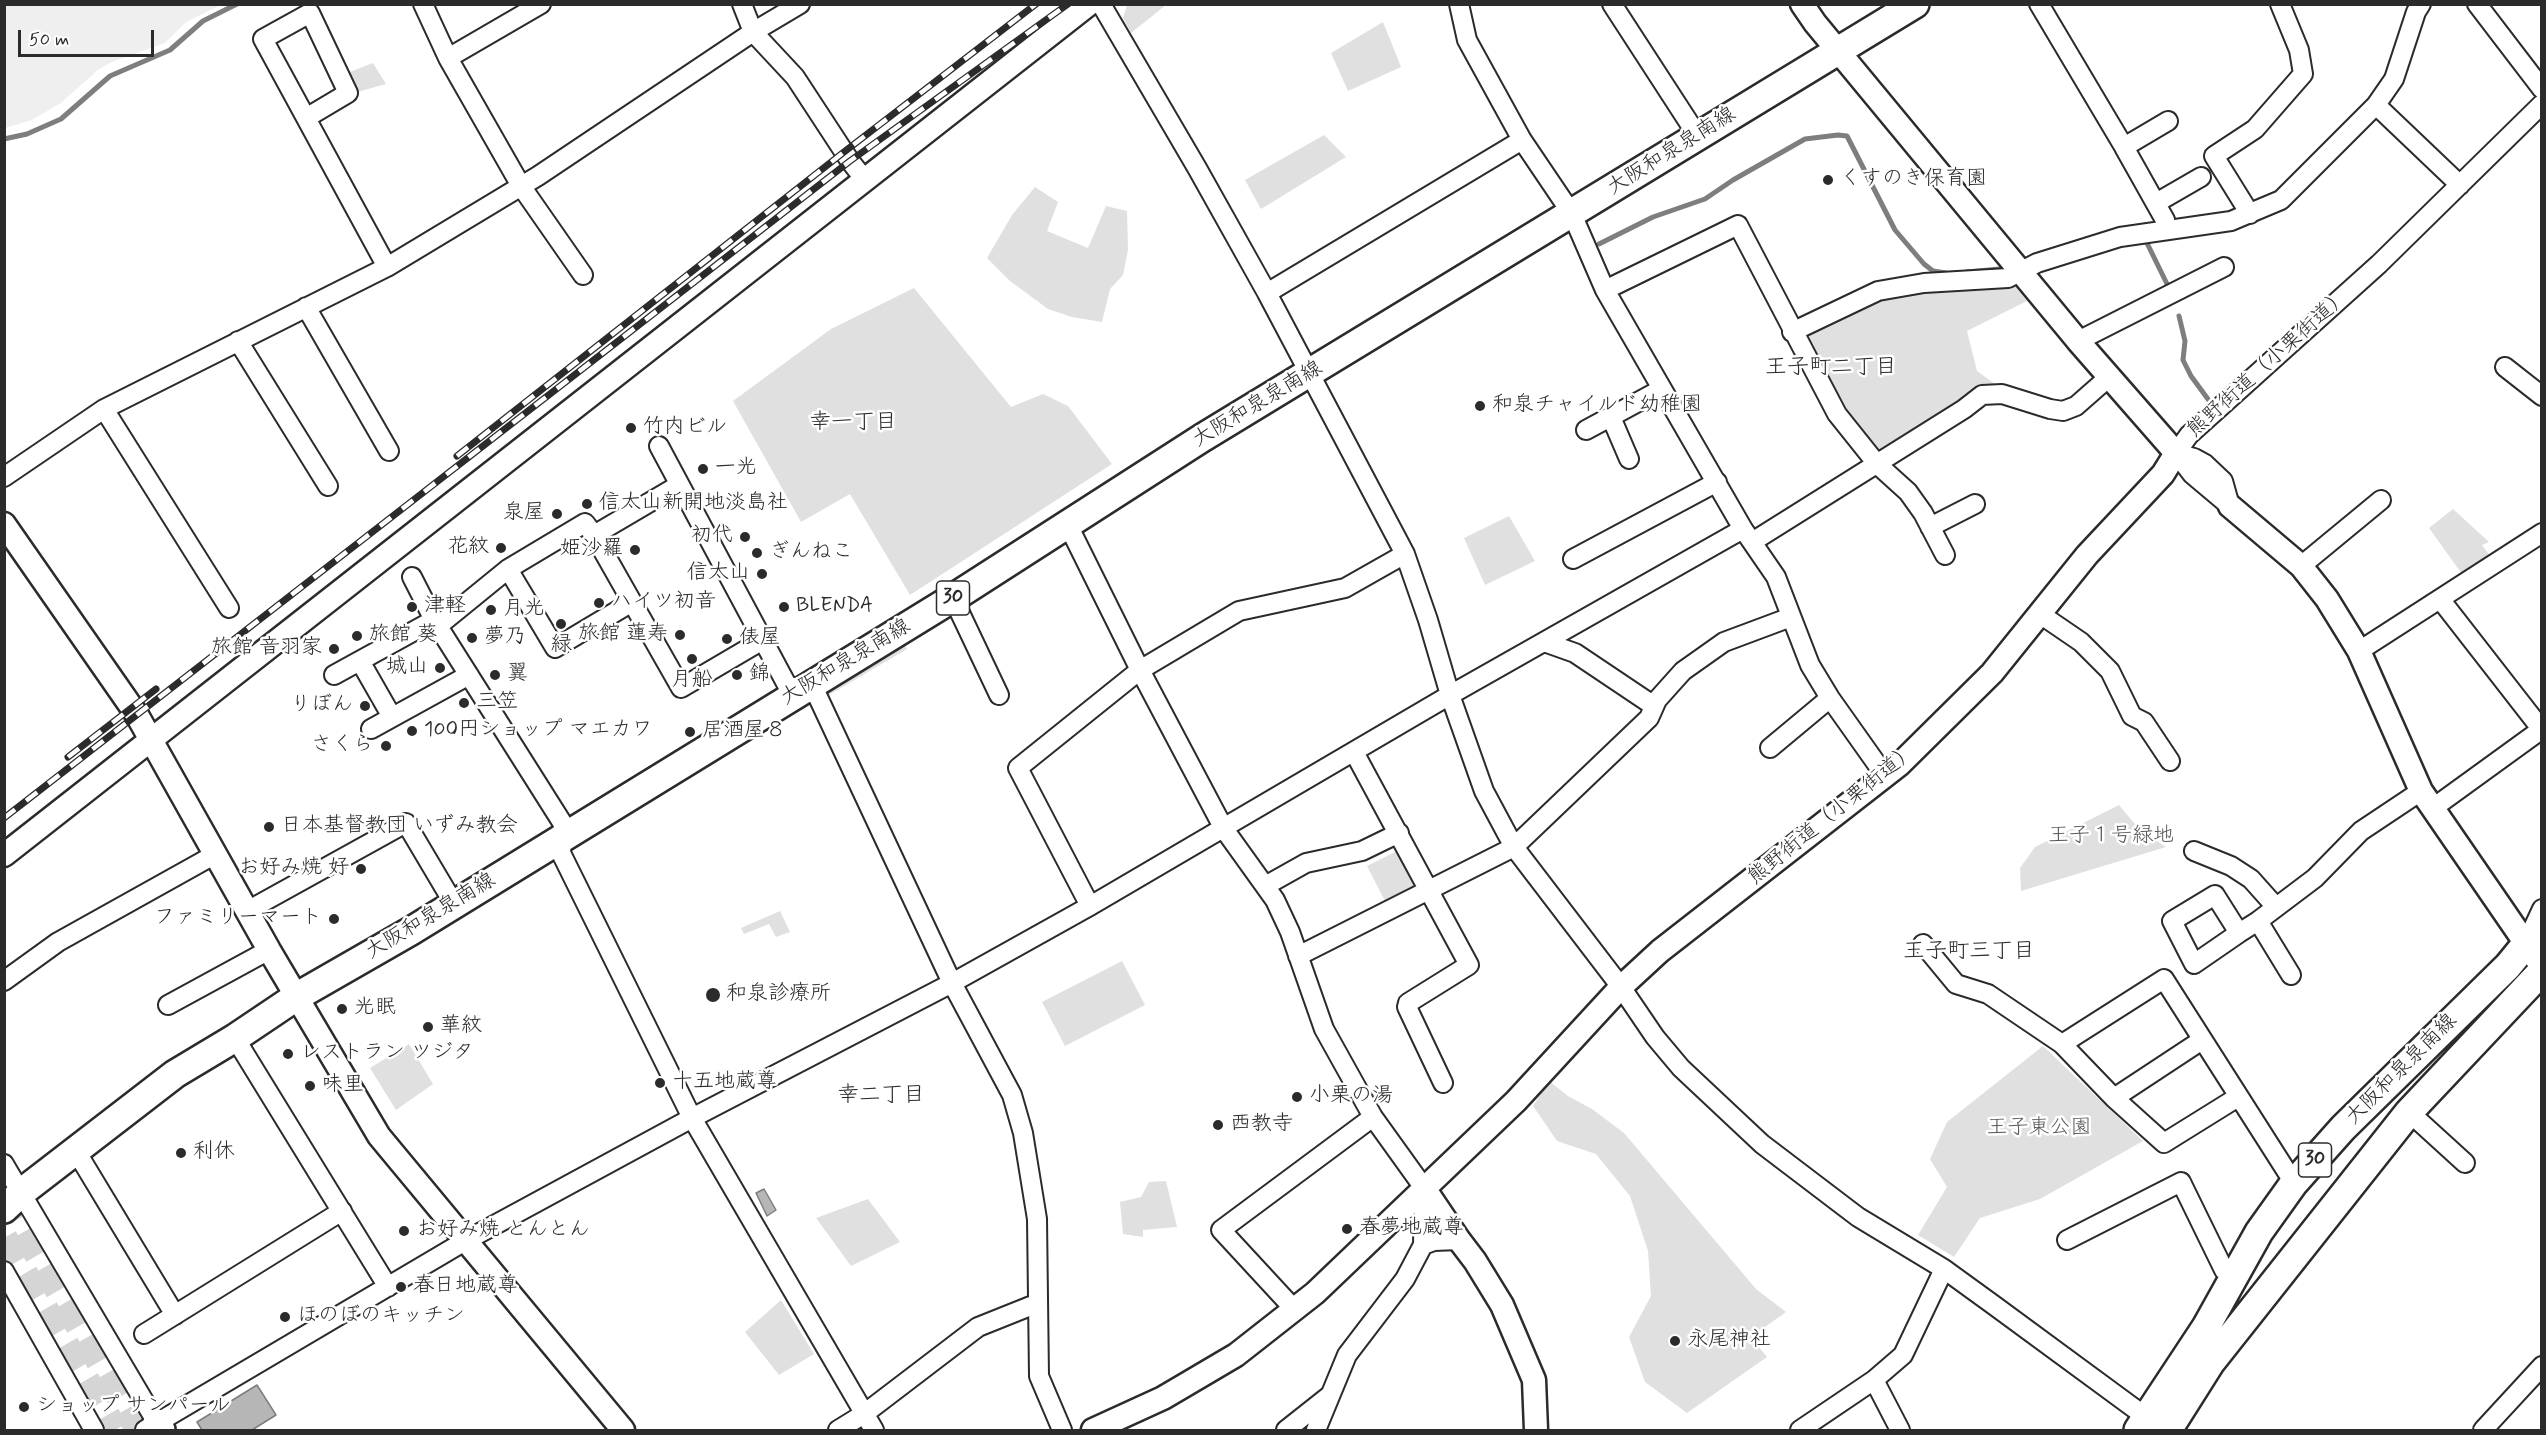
<!DOCTYPE html>
<html>
<head>
<meta charset="utf-8">
<style>
  body { margin:0 }
  #map { position:relative; width:2546px; height:1435px; overflow:hidden; background:#fff; font-family:Mynerve,sans-serif }
  canvas { display:block }
  .frame { position:absolute; inset:0; border:6px solid #2b2b2b; pointer-events:none }
  .scale { position:absolute; left:18px; top:30px; width:136px; height:27px; box-sizing:border-box; border:3px solid #2b2b2b; border-top:0; padding-left:8px; font-size:18px; line-height:21px; white-space:nowrap; color:#2b2b2b; -webkit-text-stroke:4px #fff; paint-order:stroke }
</style>
</head>
<body>
<div id="map">
<canvas width="2546" height="1435"></canvas>
<div class="frame"></div>
<div class="scale">50 m</div>
</div>
<script>
const ctx = document.querySelector('canvas').getContext('2d');
ctx.lineJoin = 'round';
function paint(path, color) {
  ctx.fillStyle = color;
  ctx.fill(path, 'evenodd');
}
function shape(rows) {
  const path = new Path2D();
  for (const r of rows) {
    path.moveTo(r[0], r[1]);
    for (let i = 2; i < r.length; i += 2) path.lineTo(r[i], r[i + 1]);
  }
  return path;
}
function trace(path, color, width, dash) {
  ctx.strokeStyle = color;
  ctx.lineWidth = width;
  ctx.lineCap = dash ? 'butt' : 'round';
  ctx.setLineDash(dash || []);
  ctx.stroke(path);
}
function write(font, color, halo, rows, align = 'center') {
  ctx.font = font + ' Mynerve,"Klee One",sans-serif';
  ctx.lineWidth = 5;
  ctx.setLineDash([]);
  ctx.textBaseline = 'middle';
  ctx.strokeStyle = halo;
  ctx.fillStyle = color;
  for (const [text, x, y, turn = 0] of rows) {
    ctx.save();
    ctx.translate(x, y);
    ctx.rotate((+turn || 0) * Math.PI / 180);
    ctx.textAlign = isNaN(turn) ? turn : align;
    if (halo) ctx.strokeText(text, 0, 0);
    ctx.fillText(text, 0, 0);
    ctx.restore();
  }
}
paint(shape([
  [5,4,221,4,221,5,186,22,165,43,114,61,99,69,61,103,32,120,5,128]
]), '#efefef');
paint(shape([
  [1127,5,1127,4,1166,5,1131,33,1123,18],
  [1383,22,1401,67,1348,91,1331,53],
  [373,63,386,84,354,93,347,73],
  [1324,135,1346,157,1261,209,1245,180],
  [1035,187,1058,202,1047,231,1088,248,1106,206,1127,211,1128,250,1123,275,1110,289,1102,322,1072,317,1048,309,1010,281,987,258,1012,215],
  [2013,284,2027,301,1967,331,1977,371,2002,389,1880,454,1856,431,1803,338,1805,329,1880,296,1919,290],
  [914,288,1011,407,1043,394,1068,406,1112,464,910,595,850,494,801,522,733,401,831,329],
  [2453,509,2489,542,2482,545,2490,556,2462,574,2429,528],
  [1509,516,1535,561,1485,585,1464,538],
  [898,635,907,649,822,699,815,684],
  [2119,805,2140,830,2166,847,2021,891,2020,868,2035,847],
  [1399,850,1418,886,1386,903,1367,866],
  [780,911,790,932,776,937,769,924,744,934,741,928],
  [1122,961,1145,1005,1065,1046,1042,1002],
  [409,1044,433,1084,396,1110,370,1068],
  [2043,1046,2143,1141,2040,1199,1980,1218,1954,1257,1918,1235,1947,1187,1930,1159,1947,1122],
  [1549,1081,1568,1096,1592,1109,1624,1133,1756,1289,1786,1312,1751,1337,1767,1357,1687,1413,1645,1382,1629,1337,1651,1296,1648,1251,1630,1196,1596,1154,1557,1141,1533,1106],
  [1166,1181,1177,1227,1143,1230,1143,1237,1123,1234,1120,1202,1141,1197,1149,1182],
  [868,1199,900,1242,851,1266,816,1218],
  [781,1300,814,1354,779,1375,745,1332]
]), '#e0e0e0');
const water = shape([
  [764,1189,776,1210,767,1216,756,1193,764,1189],
  [257,1385,276,1415,252,1430,202,1430,197,1422,257,1385]
]);
paint(water, '#b6b6b6');
trace(water, '#7e7e7e', 1.5);
trace(shape([
  [4,139,27,134,61,119,110,76,170,50,203,21,237,4],
  [2145,239,2169,288],
  [1599,244,1653,217,1705,199,1733,180,1805,139,1838,135,1847,136,1895,230,1924,264,1933,271,1946,273],
  [1967,272,2000,269],
  [2179,316,2185,341,2183,360,2191,376,2213,406]
]), '#7e7e7e', 5);
trace(shape([
  [4,1196,139,1430],
  [4,1238,115,1430]
]), '#d5d5d5', 27, [27, 14]);
const minor = shape([
  [423,4,448,58,521,186,583,275],
  [742,4,753,32,795,77,850,161,865,180],
  [1101,4,1197,168,1267,293,1405,554,1428,620,1450,695,1484,791,1514,847,1621,987,1655,1037,1681,1068,1762,1144,1858,1217,1944,1269,1995,1306,2146,1417,2153,1427],
  [1459,4,1467,40,1522,140,1572,214,1605,290,1743,529,1776,577,1810,665,1830,698,1886,777],
  [1612,4,1697,135],
  [2039,4,2124,147,2165,220,2167,229],
  [2477,4,2542,89],
  [448,58,541,4],
  [2376,105,2460,185],
  [306,118,348,93,310,13,263,39,387,267],
  [2124,147,2168,121],
  [2156,203,2201,177],
  [2250,214,2214,156,2255,129,2303,74,2299,50,2280,4],
  [1605,290,1738,225,1837,414,1877,464,1908,492,1923,513,1945,555],
  [1267,293,1522,140],
  [306,307,389,451],
  [1792,332,1878,291,1924,283,2008,278,2037,263,2120,237,2231,221,2281,200,2376,105,2394,79,2416,12,2421,4],
  [238,341,328,486],
  [2078,341,2224,267],
  [2505,367,2542,396],
  [104,409,229,608],
  [1611,417,1629,459],
  [1586,430,1662,389],
  [659,446,787,685,817,695,952,983,1012,1095,1023,1133,1037,1219,1039,1376,1062,1430],
  [2176,453,2189,435,2379,264,2542,104],
  [2176,453,2194,458,2205,464,2223,481,2230,506],
  [2176,453,2192,474,2230,506],
  [4,477,104,409,387,267,538,176,753,32,800,4],
  [1068,525,1140,670,1224,829,1275,900,1290,932,1324,1029,1373,1117,1424,1188,1423,1245,1405,1279,1347,1355,1316,1430],
  [1930,527,1975,504],
  [594,535,632,602],
  [1752,542,1964,409,1982,395,2002,394,2050,409,2063,411,2076,406,2109,377],
  [1573,559,1717,482],
  [2301,566,2381,500],
  [508,569,555,648,632,602,681,688,761,641],
  [412,577,434,620,563,824,561,853,692,1118,874,1430],
  [953,598,999,695],
  [2440,599,2542,730],
  [2040,614,2081,642,2110,671,2132,716,2144,722,2170,761],
  [438,626,508,569,585,523,594,535,679,485],
  [1544,642,1575,653,1654,706],
  [2359,651,2542,533],
  [360,661,392,717],
  [334,675,434,620],
  [371,729,469,675],
  [1770,748,1830,698],
  [1354,752,1469,965,1408,1003,1407,1007,1443,1083],
  [2433,808,2542,729],
  [2194,851,2231,866,2251,879,2276,907],
  [1265,886,1306,863,1362,851,1399,833],
  [1090,906,1018,768,1140,670,1239,611,1345,588,1405,554],
  [247,911,406,823,454,904],
  [2258,921,2291,975],
  [2239,933,2215,895,2172,921,2194,964,2239,933,2258,921,2315,878,2361,831,2421,791],
  [2528,939,2542,909],
  [1923,944,1956,984,1988,994,2062,1044,2164,979,2294,1183],
  [1298,956,1514,847,1649,718,1657,700,1683,671,1724,642,1791,617],
  [4,981,58,942,214,855],
  [168,1005,269,950],
  [235,1038,388,1287],
  [2062,1044,2114,1098,2164,1143,2238,1097],
  [2114,1098,2202,1040],
  [2409,1112,2465,1163],
  [76,1151,175,1315],
  [4,1164,157,1423],
  [2067,1240,2181,1182,2224,1270,2234,1278],
  [1423,1245,1434,1241,1459,1240],
  [4,1271,94,1430],
  [1294,1309,1221,1230,1373,1117],
  [144,1334,342,1211],
  [1874,1380,1900,1430],
  [145,1430,465,1241,692,1118,952,983,1090,906,1450,695,1743,529],
  [838,1430,864,1414,978,1327,1038,1303],
  [1286,1430,1329,1396],
  [1800,1430,1874,1380,1903,1355,1944,1269],
  [2483,1430,2542,1366]
]);
const tertiary = shape([
  [2230,506,2301,566,2327,599,2359,651,2421,791,2542,967],
  [4,524,137,715,269,950,379,1136,623,1430],
  [4,855,1089,4],
  [1424,1188,1459,1240,1475,1261,1502,1305,1534,1380,1536,1430],
  [1093,1430,1163,1398,1236,1355,1315,1293,1516,1101,1621,987,1660,951,1900,764,1992,673,2087,555,2163,474,2176,453,2078,341,1815,23,1802,4]
]);
const primary = shape([
  [4,1209,22,1192,175,1074,235,1038,296,997,411,931,953,598,1202,438,1915,4],
  [157,1423,161,1430],
  [2138,1430,2206,1327,2259,1232,2294,1183,2343,1128,2508,966,2526,944,2542,929],
  [2168,1430,2211,1362,2409,1112,2542,971]
]);
trace(minor, '#2b2b2b', 22);
trace(tertiary, '#2b2b2b', 27);
trace(primary, '#2b2b2b', 32);
trace(minor, '#fff', 18);
trace(tertiary, '#fff', 22);
trace(primary, '#fff', 27);
const rail = shape([
  [457,456,844,152,1036,4],
  [68,757,156,689],
  [4,818,850,161,1068,4]
]);
trace(rail, '#2b2b2b', 7);
trace(rail, '#fff', 4.5, [14]);
for (const [x, y, r, color] of [
  [1828,180,6,"#2b2b2b"],
  [1480,406,6,"#2b2b2b"],
  [631,428,6,"#2b2b2b"],
  [703,469,6,"#2b2b2b"],
  [587,504,6,"#2b2b2b"],
  [557,514,6,"#2b2b2b"],
  [745,537,6,"#2b2b2b"],
  [501,548,6,"#2b2b2b"],
  [635,550,6,"#2b2b2b"],
  [757,553,6,"#2b2b2b"],
  [762,574,6,"#2b2b2b"],
  [599,603,6,"#2b2b2b"],
  [412,607,6,"#2b2b2b"],
  [784,607,6,"#2b2b2b"],
  [491,610,6,"#2b2b2b"],
  [561,624,6,"#2b2b2b"],
  [680,635,6,"#2b2b2b"],
  [357,636,6,"#2b2b2b"],
  [472,638,6,"#2b2b2b"],
  [727,639,6,"#2b2b2b"],
  [334,649,6,"#2b2b2b"],
  [692,659,6,"#2b2b2b"],
  [440,668,6,"#2b2b2b"],
  [495,675,6,"#2b2b2b"],
  [737,675,6,"#2b2b2b"],
  [464,703,6,"#2b2b2b"],
  [365,706,6,"#2b2b2b"],
  [412,731,6,"#2b2b2b"],
  [690,732,6,"#2b2b2b"],
  [386,746,6,"#2b2b2b"],
  [269,827,6,"#2b2b2b"],
  [361,869,6,"#2b2b2b"],
  [334,919,6,"#2b2b2b"],
  [713,995,8,"#2b2b2b"],
  [342,1009,6,"#2b2b2b"],
  [428,1027,6,"#2b2b2b"],
  [288,1054,6,"#2b2b2b"],
  [660,1083,6,"#2b2b2b"],
  [310,1086,6,"#2b2b2b"],
  [1297,1097,6,"#2b2b2b"],
  [1218,1125,6,"#2b2b2b"],
  [181,1153,6,"#2b2b2b"],
  [1347,1229,6,"#2b2b2b"],
  [404,1231,6,"#2b2b2b"],
  [401,1287,6,"#2b2b2b"],
  [285,1317,6,"#2b2b2b"],
  [1675,1341,6,"#2b2b2b"],
  [24,1407,6,"#2b2b2b"]
]) {
  const dot = new Path2D();
  dot.arc(x, y, r, 0, 2 * Math.PI);
  ctx.fillStyle = color;
  ctx.fill(dot);
  trace(dot, '#fff', 2);
}
for (const [x, y, w] of [
  [953,598,33],
  [2315,1160,33]
]) {
  const box = new Path2D();
  box.roundRect(x - w / 2, y - 17, w, 34, 4.5);
  ctx.fillStyle = '#fff';
  ctx.fill(box);
  trace(box, '#2b2b2b', 1.5);
}
write('bold 20px', '#2b2b2b', null, [
  ["30",953,598],
  ["30",2315,1160]
]);
write('21px', '#2b2b2b', '#fff', [
  ["大阪和泉泉南線",1672,152,-32],
  ["熊野街道（小栗街道）",2269,364,-42],
  ["大阪和泉泉南線",1258,405,-31],
  ["大阪和泉泉南線",846,663,-31],
  ["熊野街道（小栗街道）",1833,815,-39],
  ["大阪和泉泉南線",431,917,-31],
  ["大阪和泉泉南線",2402,1070,-45]
]);
write('21px', '#2b2b2b', '#fff', [
  ["くすのき保育園",1840,180],
  ["和泉チャイルド幼稚園",1492,406],
  ["竹内ビル",643,428],
  ["一光",715,469],
  ["信太山新開地淡島社",599,504],
  ["泉屋",545,514,"right"],
  ["初代",733,537,"right"],
  ["花紋",489,548,"right"],
  ["姫沙羅",623,550,"right"],
  ["ぎんねこ",769,553],
  ["信太山",750,574,"right"],
  ["ハイツ初音",611,603],
  ["津軽",424,607],
  ["BLENDA",796,607],
  ["月光",503,610],
  ["旅館 蓮寿",668,635,"right"],
  ["旅館 葵",369,636],
  ["夢乃",484,638],
  ["俵屋",739,639],
  ["緑",561,646,"center"],
  ["旅館 音羽家",322,649,"right"],
  ["城山",428,668,"right"],
  ["翼",507,675],
  ["錦",749,675],
  ["月船",692,681,"center"],
  ["三笠",476,703],
  ["りぼん",353,706,"right"],
  ["100円ショップ マエカワ",424,731],
  ["居酒屋８",702,732],
  ["さくら",374,746,"right"],
  ["日本基督教団 いずみ教会",281,827],
  ["お好み焼 好",349,869,"right"],
  ["ファミリーマート",322,919,"right"],
  ["和泉診療所",726,995],
  ["光眠",354,1009],
  ["華紋",440,1027],
  ["レストラン ツジタ",300,1054],
  ["十五地蔵尊",672,1083],
  ["味里",322,1086],
  ["小栗の湯",1309,1097],
  ["西教寺",1230,1125],
  ["利休",193,1153],
  ["春夢地蔵尊",1359,1229],
  ["お好み焼 とんとん",416,1231],
  ["春日地蔵尊",413,1287],
  ["ほのぼのキッチン",297,1317],
  ["永尾神社",1687,1341],
  ["ショップ サンパール",36,1407]
], 'left');
write('21px', '#585858', '#fff', [
  ["王子１号緑地",2111,837],
  ["王子東公園",2039,1129]
]);
write('22px', '#2b2b2b', '#fff', [
  ["王子町二丁目",1831,368],
  ["幸一丁目",853,423],
  ["王子町三丁目",1969,952],
  ["幸二丁目",881,1096]
]);
</script>
</body>
</html>
